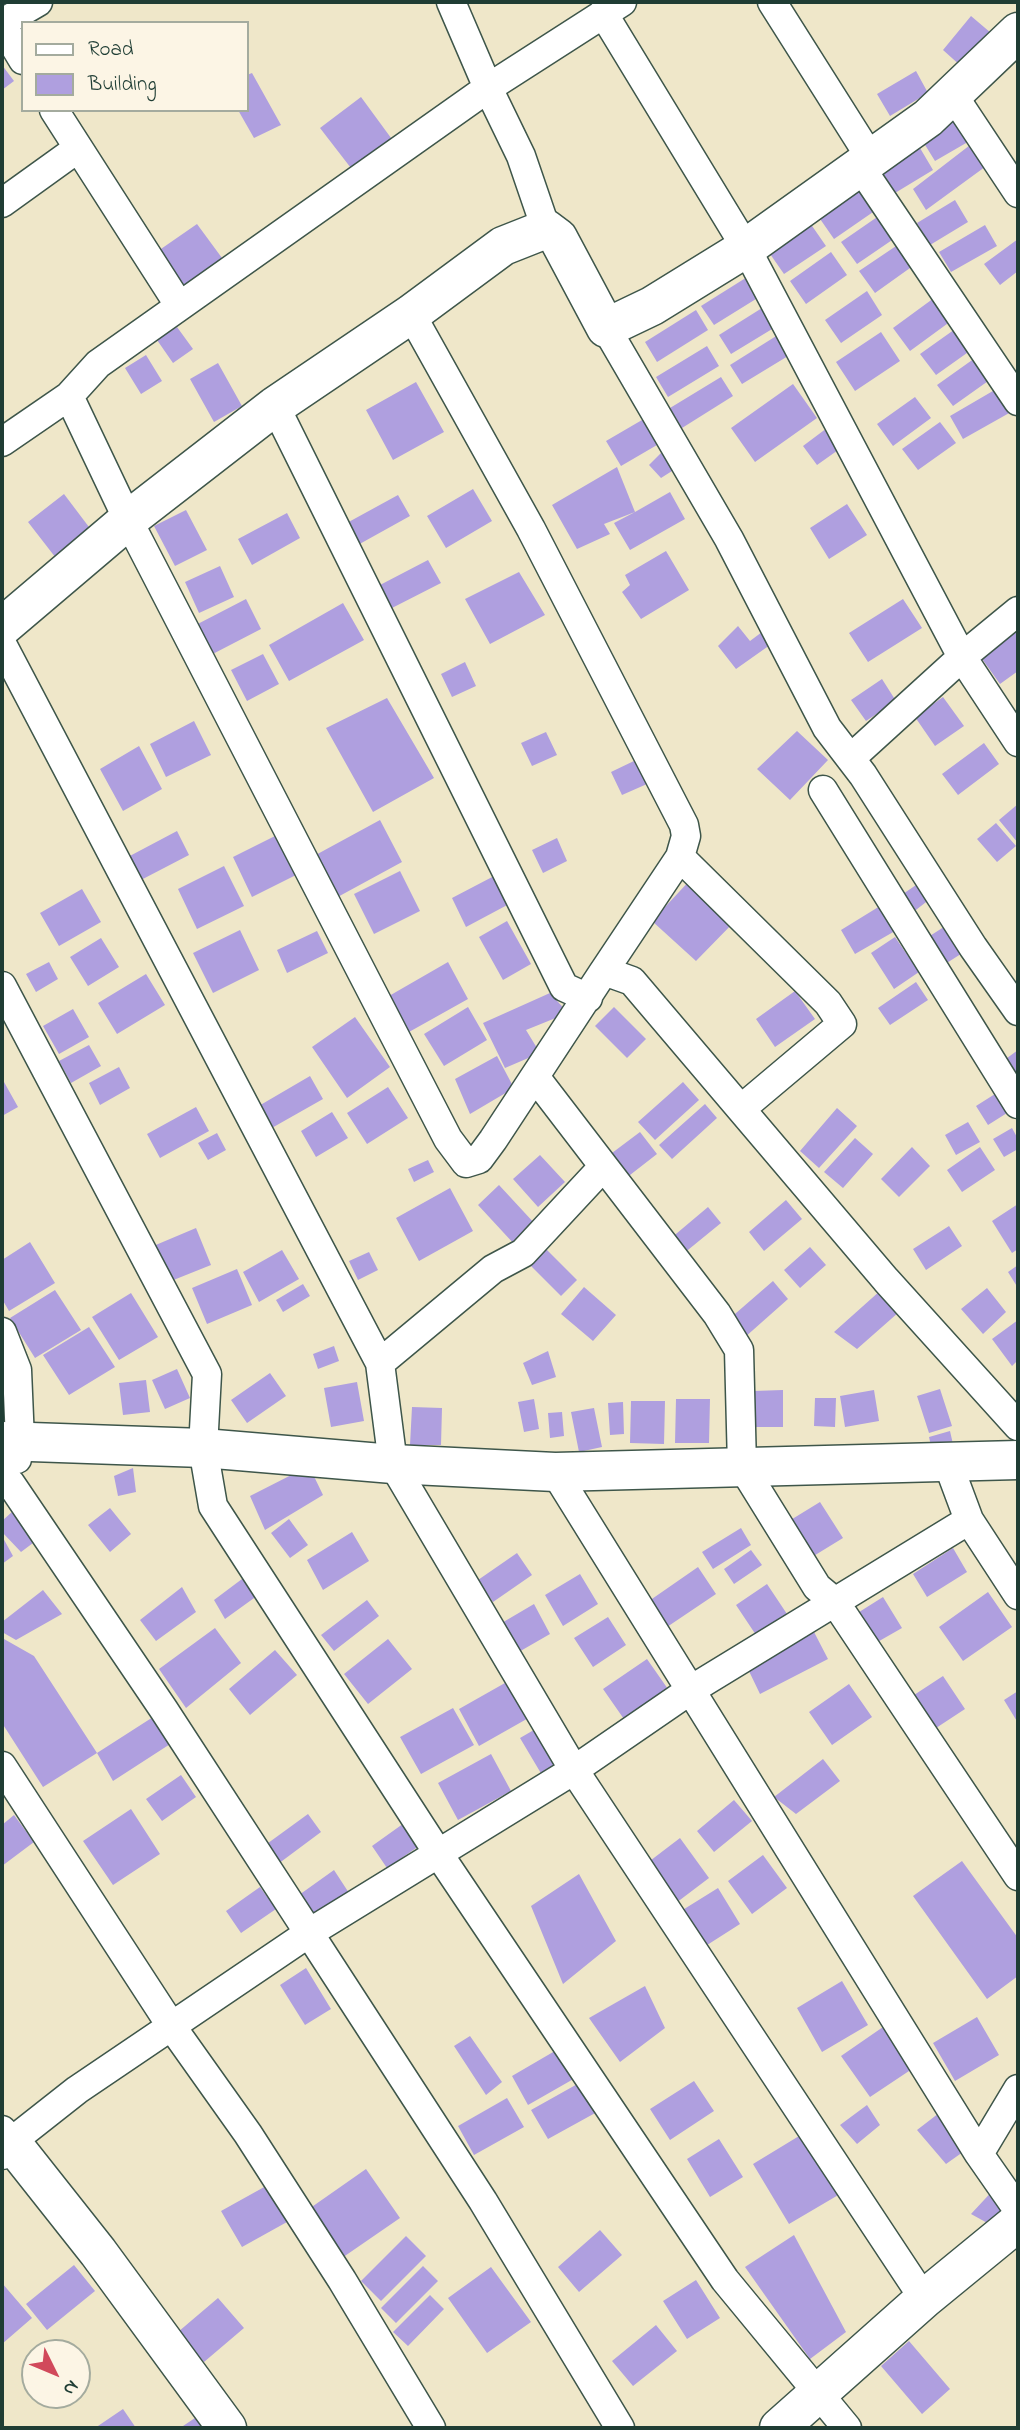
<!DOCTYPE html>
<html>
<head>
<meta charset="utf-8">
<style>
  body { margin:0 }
  #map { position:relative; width:1020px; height:2430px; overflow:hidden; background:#efe7c9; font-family:"Indie Flower",sans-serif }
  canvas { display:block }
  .frame { position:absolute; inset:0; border:4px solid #1f3d34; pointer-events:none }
  .legend { position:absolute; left:21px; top:21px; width:228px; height:91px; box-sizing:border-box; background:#fcf5e5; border:2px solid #a4ab9e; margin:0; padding:9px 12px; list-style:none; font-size:21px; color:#1f3d34 }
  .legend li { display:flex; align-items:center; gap:14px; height:35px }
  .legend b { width:35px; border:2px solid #a4ab9e }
  .north { position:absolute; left:21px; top:2339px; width:70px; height:70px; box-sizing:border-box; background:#fcf5e5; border:2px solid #a4ab9e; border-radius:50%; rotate:133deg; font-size:19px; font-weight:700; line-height:28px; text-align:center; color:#1f3d34 }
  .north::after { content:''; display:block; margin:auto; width:24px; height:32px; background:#d1495b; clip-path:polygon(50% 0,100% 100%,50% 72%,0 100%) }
</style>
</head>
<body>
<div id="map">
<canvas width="1020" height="2430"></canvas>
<div class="frame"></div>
<ul class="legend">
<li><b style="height:9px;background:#fff"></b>Road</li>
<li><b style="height:19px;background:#af9fdf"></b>Building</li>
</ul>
<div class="north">N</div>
</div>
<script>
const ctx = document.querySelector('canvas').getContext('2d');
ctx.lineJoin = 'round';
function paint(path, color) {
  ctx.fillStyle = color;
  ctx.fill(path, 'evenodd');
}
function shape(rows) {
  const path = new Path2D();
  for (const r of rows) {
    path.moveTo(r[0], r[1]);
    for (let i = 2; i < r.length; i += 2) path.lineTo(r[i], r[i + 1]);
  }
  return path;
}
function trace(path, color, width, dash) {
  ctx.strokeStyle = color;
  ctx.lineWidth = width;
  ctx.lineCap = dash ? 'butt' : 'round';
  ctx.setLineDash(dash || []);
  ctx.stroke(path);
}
paint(shape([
  [971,16,991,33,962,67,943,50],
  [2,65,14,81,2,90],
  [916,71,928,93,890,116,877,94],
  [252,73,281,125,254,138,238,110,247,110,247,75],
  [361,97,394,142,354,172,320,128],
  [960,117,973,139,935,161,922,140],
  [974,142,989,164,926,210,913,189],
  [920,148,933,170,895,193,882,171],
  [860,187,876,210,834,239,818,216],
  [955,200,968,222,930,245,917,223],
  [883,213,898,236,857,264,841,242],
  [810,223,826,246,784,274,768,251],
  [197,224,222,258,183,286,158,251],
  [985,225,997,246,951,272,939,252],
  [1018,239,1018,271,1000,285,984,264],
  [902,242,917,263,875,293,859,271],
  [831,252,847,275,806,304,790,281],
  [752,274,764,294,714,325,701,306],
  [867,291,882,315,841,343,825,320],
  [934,298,951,321,910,351,893,328],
  [770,303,782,323,731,354,719,335],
  [696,310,708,330,657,362,645,342],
  [177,327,193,349,173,363,157,340],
  [958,327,974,348,936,375,920,354],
  [881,332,900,361,855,391,836,362],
  [781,333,793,353,742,384,730,365],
  [707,346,719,366,668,397,656,377],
  [146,355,162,381,141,394,125,368],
  [975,358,991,379,953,406,937,385],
  [218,363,242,406,214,422,190,379],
  [721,377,733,396,682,428,670,408],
  [416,382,444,432,393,460,366,410],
  [793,384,817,418,755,462,731,428],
  [998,388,1011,412,963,439,950,416],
  [915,397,931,418,893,446,877,424],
  [654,413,669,438,621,466,606,441],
  [940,422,956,443,918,470,902,449],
  [827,428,841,448,817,465,803,446],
  [665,449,683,464,661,478,649,465],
  [617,467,635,512,670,492,685,519,630,550,614,523,635,512,604,524,610,534,577,549,552,505],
  [473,489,492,521,446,548,427,516],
  [64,494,95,535,59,562,28,522],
  [398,495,410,516,356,546,345,524],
  [847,504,867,535,829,559,810,528],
  [186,510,207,550,175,566,154,526],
  [287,513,300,538,252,565,238,539],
  [666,551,689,590,641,619,622,592,630,585,625,575],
  [428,560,441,583,392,608,380,585],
  [220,566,234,597,199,613,185,582],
  [519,572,545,615,490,644,465,599],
  [246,599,261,629,205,658,190,628],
  [903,599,922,628,868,662,849,633],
  [343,603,364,640,289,681,269,645],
  [738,626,750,641,770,626,777,640,736,669,718,646],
  [1018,628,1018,671,1000,684,980,656],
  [263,654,279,684,247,701,231,670],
  [465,662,476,686,452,697,441,674],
  [882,679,896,701,866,721,851,700],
  [943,697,964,726,935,746,915,717],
  [387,698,434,778,373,812,326,728],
  [194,721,211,755,166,777,150,744],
  [797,731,828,760,790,800,757,769],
  [546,732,557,755,532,766,521,743],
  [984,743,999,764,958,795,942,774],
  [139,746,162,789,123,811,100,769],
  [636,760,647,784,622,795,611,772],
  [1018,804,1018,843,999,820],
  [380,820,402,862,334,899,312,857],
  [996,823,1016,846,997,862,977,839],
  [177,831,189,855,139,881,126,858],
  [279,834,298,874,252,897,233,857],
  [557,838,567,861,543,873,532,850],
  [224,866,244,906,197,929,178,889],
  [400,871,420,911,374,934,354,894],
  [496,875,511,903,466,927,452,898],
  [692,878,737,919,696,961,652,921],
  [919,883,930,899,912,913,900,896],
  [82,889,101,922,59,946,40,913],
  [880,906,895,931,855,954,841,930],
  [507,921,531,964,503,980,479,937],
  [947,925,964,952,942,966,925,939],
  [240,930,259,970,213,993,193,953],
  [317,931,328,953,287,973,277,950],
  [895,937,919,972,894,989,871,953],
  [101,938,119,967,88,986,70,957],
  [49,962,58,979,36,992,26,974],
  [448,962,468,999,409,1032,389,996],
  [146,974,165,1005,117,1034,98,1003],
  [916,982,928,1000,890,1025,878,1008],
  [795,991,815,1019,775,1047,756,1019],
  [550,993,568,1013,526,1030,540,1053,505,1068,483,1023],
  [468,1007,487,1040,444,1066,424,1034],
  [614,1007,646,1039,627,1058,595,1026],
  [73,1009,89,1037,59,1054,43,1026],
  [355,1017,390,1067,347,1098,312,1047],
  [89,1045,101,1066,71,1083,59,1061],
  [1018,1050,1018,1082,1003,1061],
  [497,1056,514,1088,470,1114,455,1079],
  [119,1067,130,1088,100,1105,89,1083],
  [310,1076,323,1099,270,1129,257,1107],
  [4,1082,18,1107,2,1116,2,1083],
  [683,1082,699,1100,655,1140,638,1122],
  [388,1087,408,1118,367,1144,347,1113],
  [995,1094,1007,1113,988,1125,976,1106],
  [705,1104,717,1118,672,1159,659,1145],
  [196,1107,209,1131,160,1158,147,1134],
  [837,1108,857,1126,819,1168,800,1151],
  [332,1112,348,1138,316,1157,301,1131],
  [968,1122,980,1142,956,1155,945,1135],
  [1012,1128,1018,1139,1018,1149,1004,1157,993,1139],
  [640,1132,657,1154,621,1182,604,1159],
  [217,1133,226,1150,208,1160,198,1143],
  [855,1138,873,1154,843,1188,824,1172],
  [912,1147,930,1166,899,1197,881,1179],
  [980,1147,995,1170,962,1192,947,1170],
  [540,1155,565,1182,538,1207,513,1179],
  [428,1160,434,1172,414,1182,408,1169],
  [499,1185,536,1225,515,1245,478,1205],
  [450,1188,473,1231,419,1261,396,1218],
  [786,1200,802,1219,764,1251,749,1232],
  [1018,1204,1018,1249,1012,1253,992,1221],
  [708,1207,721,1223,683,1254,670,1239],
  [949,1226,962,1246,926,1270,913,1249],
  [196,1228,211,1265,166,1283,151,1247],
  [30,1242,55,1283,9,1311,2,1299,2,1260],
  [810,1247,826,1265,800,1288,784,1270],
  [545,1248,577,1280,561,1296,529,1264],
  [282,1250,299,1279,259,1302,243,1272],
  [369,1252,378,1270,358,1280,349,1261],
  [1018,1265,1018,1288,1008,1272],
  [237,1269,252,1305,207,1324,192,1288],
  [773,1281,788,1299,744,1338,728,1320],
  [303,1284,310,1296,283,1312,276,1300],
  [584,1287,616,1315,593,1341,561,1314],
  [987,1288,1006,1312,983,1334,961,1309],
  [55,1290,81,1330,35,1358,10,1318],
  [881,1290,899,1312,857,1349,834,1332],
  [131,1293,158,1337,119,1360,92,1317],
  [1018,1320,1018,1360,1012,1366,992,1339],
  [89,1327,115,1367,69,1395,43,1355],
  [334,1346,339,1361,318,1369,313,1354],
  [548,1351,556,1377,532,1385,523,1363],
  [177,1369,190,1398,165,1409,152,1380],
  [270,1373,286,1396,247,1423,231,1400],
  [146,1380,150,1412,123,1415,119,1383],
  [357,1382,364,1421,331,1427,324,1388],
  [940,1389,952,1426,929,1433,917,1396],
  [783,1390,783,1427,753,1427,753,1391],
  [874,1390,879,1421,845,1427,840,1396],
  [815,1398,836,1398,835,1427,814,1426],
  [534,1399,539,1429,524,1432,518,1402],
  [676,1399,710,1399,709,1443,675,1443],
  [631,1401,665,1401,664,1444,630,1443],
  [623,1402,624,1434,610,1435,608,1403],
  [412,1407,442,1408,441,1445,410,1445],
  [594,1408,602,1447,579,1452,571,1412],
  [562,1412,564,1436,550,1438,548,1413],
  [950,1431,955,1453,934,1459,929,1437],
  [309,1466,323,1495,265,1530,250,1496],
  [133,1468,136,1492,118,1496,114,1476],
  [23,1502,45,1534,21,1552,2,1532,2,1521],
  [820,1502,843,1538,812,1557,789,1521],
  [110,1508,131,1534,110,1552,88,1525],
  [289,1519,308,1545,290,1558,271,1533],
  [741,1528,751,1545,713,1569,702,1552],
  [352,1532,369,1561,323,1590,307,1560],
  [2,1536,13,1556,2,1564],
  [953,1548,967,1572,927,1597,913,1574],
  [751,1550,762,1565,734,1584,724,1569],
  [517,1553,532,1575,493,1602,478,1580],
  [698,1567,716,1594,667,1627,649,1601],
  [250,1573,261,1593,225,1619,214,1600],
  [580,1574,598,1604,563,1626,545,1595],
  [767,1584,789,1617,758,1638,736,1605],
  [182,1587,196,1612,156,1641,140,1620],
  [43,1590,62,1614,16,1640,2,1632,2,1622],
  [988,1592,1012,1627,963,1661,939,1627],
  [883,1597,902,1628,874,1644,856,1614],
  [367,1600,379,1616,334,1651,321,1635],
  [534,1604,550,1634,517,1653,500,1624],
  [608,1617,626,1645,593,1667,574,1638],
  [215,1628,241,1663,186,1708,159,1669],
  [814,1632,828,1659,760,1694,747,1667],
  [4,1639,34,1656,97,1753,43,1787,2,1723,2,1641],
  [388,1639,412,1669,368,1704,344,1674],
  [275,1650,297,1675,250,1715,229,1689],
  [647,1659,670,1692,626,1722,603,1689],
  [943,1676,965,1709,933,1730,911,1697],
  [512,1679,532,1716,479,1746,459,1709],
  [849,1684,872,1717,832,1745,809,1712],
  [1018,1691,1018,1723,1004,1700],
  [453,1708,474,1745,421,1774,400,1737],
  [164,1710,181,1737,113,1781,97,1753],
  [539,1727,561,1764,542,1775,520,1738],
  [491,1754,511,1791,458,1820,438,1783],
  [823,1759,840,1781,796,1814,774,1797],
  [181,1775,196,1797,162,1821,146,1799],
  [734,1800,752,1821,714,1852,697,1831],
  [131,1809,160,1854,113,1885,83,1841],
  [308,1814,321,1832,278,1864,264,1846],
  [14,1815,34,1842,2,1866,2,1825],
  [407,1821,422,1844,387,1868,372,1846],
  [680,1838,709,1878,672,1906,642,1867],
  [763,1855,787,1888,752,1914,728,1881],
  [962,1861,1018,1938,1018,1976,987,1999,913,1896],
  [334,1870,349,1893,315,1917,299,1895],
  [579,1874,616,1941,563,1984,531,1906],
  [260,1887,276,1909,241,1933,226,1911],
  [718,1888,740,1924,704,1947,681,1911],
  [306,1968,331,2009,305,2025,280,1985],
  [842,1981,868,2025,822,2052,797,2008],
  [645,1986,665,2028,620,2062,589,2018],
  [977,2017,999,2055,955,2081,933,2043],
  [883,2027,912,2069,870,2097,841,2056],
  [470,2036,502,2082,486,2095,454,2046],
  [560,2048,577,2077,528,2105,512,2076],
  [694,2081,714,2111,670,2140,650,2109],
  [581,2082,597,2112,548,2139,531,2110],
  [507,2098,524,2127,474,2155,458,2126],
  [867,2105,880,2125,857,2144,840,2125],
  [943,2110,970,2147,946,2164,917,2130],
  [804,2133,840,2194,789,2224,753,2164],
  [719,2139,743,2177,710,2197,687,2159],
  [366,2169,400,2218,339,2260,306,2211],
  [266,2186,287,2222,242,2247,221,2211],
  [997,2186,1010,2205,991,2225,971,2214],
  [600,2230,622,2255,579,2292,558,2267],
  [794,2235,846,2332,810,2359,745,2267],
  [406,2236,426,2256,381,2301,361,2281],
  [74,2265,95,2291,47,2330,26,2304],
  [423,2266,438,2281,396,2323,381,2308],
  [491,2267,531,2322,487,2353,448,2298],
  [696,2280,720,2318,687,2339,663,2301],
  [2,2283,32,2318,2,2344],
  [430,2295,444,2309,408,2346,393,2332],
  [218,2298,244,2328,204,2362,178,2332],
  [656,2325,677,2351,633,2386,612,2361],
  [909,2341,950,2389,922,2414,881,2366],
  [123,2409,136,2428,95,2428],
  [207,2410,220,2428,180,2428]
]), '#af9fdf');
const street = shape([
  [451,2,488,88,98,364,69,396,128,520,448,1139,466,1163,479,1159,493,1140,604,971,632,981,886,1280,1018,1426],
  [772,2,870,157],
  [603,13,746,248,962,657,1018,742],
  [2,23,38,2],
  [2,25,23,60],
  [953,95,1018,193],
  [54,110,179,305],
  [859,165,1018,401],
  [2,203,77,149],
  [546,229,521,156,488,88,622,2],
  [411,314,531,529,684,825,686,836,680,857,604,971],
  [606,328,729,539,827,728,863,775,973,947,1018,1011],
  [275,406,564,987,588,998],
  [2,442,69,396],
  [2,644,380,1363,393,1464,574,1770,924,2299],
  [851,758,962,657,1018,611],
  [823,790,1018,1104],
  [680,857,828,1003,842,1024,741,1109],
  [2,986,207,1374,203,1448,213,1506,438,1853,725,2280,847,2428],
  [536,1078,717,1314,739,1350,742,1466,817,1587,835,1602,1018,1876],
  [2,1332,17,1370,20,1441,17,1459],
  [380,1363,493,1269,523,1253,603,1167],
  [947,1461,969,1520,1018,1595],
  [555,1472,979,2154,1018,2210],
  [2,1475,11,1484,164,1710,309,1933,77,2090,11,2142,2,2130],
  [2,1766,172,2027,248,2134,342,2280,431,2428],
  [979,2154,1018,2089],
  [620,2428,483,2201,309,1933,574,1770,689,1691,969,1520]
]);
const secondary = shape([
  [2,627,128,520,275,406,411,314,503,246,546,229,558,238,606,328,652,306,746,248,928,118,1018,32],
  [2,1441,203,1448,393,1464,555,1472,1018,1460],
  [2,2150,11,2142,98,2252,227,2428],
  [779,2428,924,2299,1018,2222]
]);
trace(street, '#3e564a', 31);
trace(secondary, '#3e564a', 41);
trace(street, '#fff', 28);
trace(secondary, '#fff', 38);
</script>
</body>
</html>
